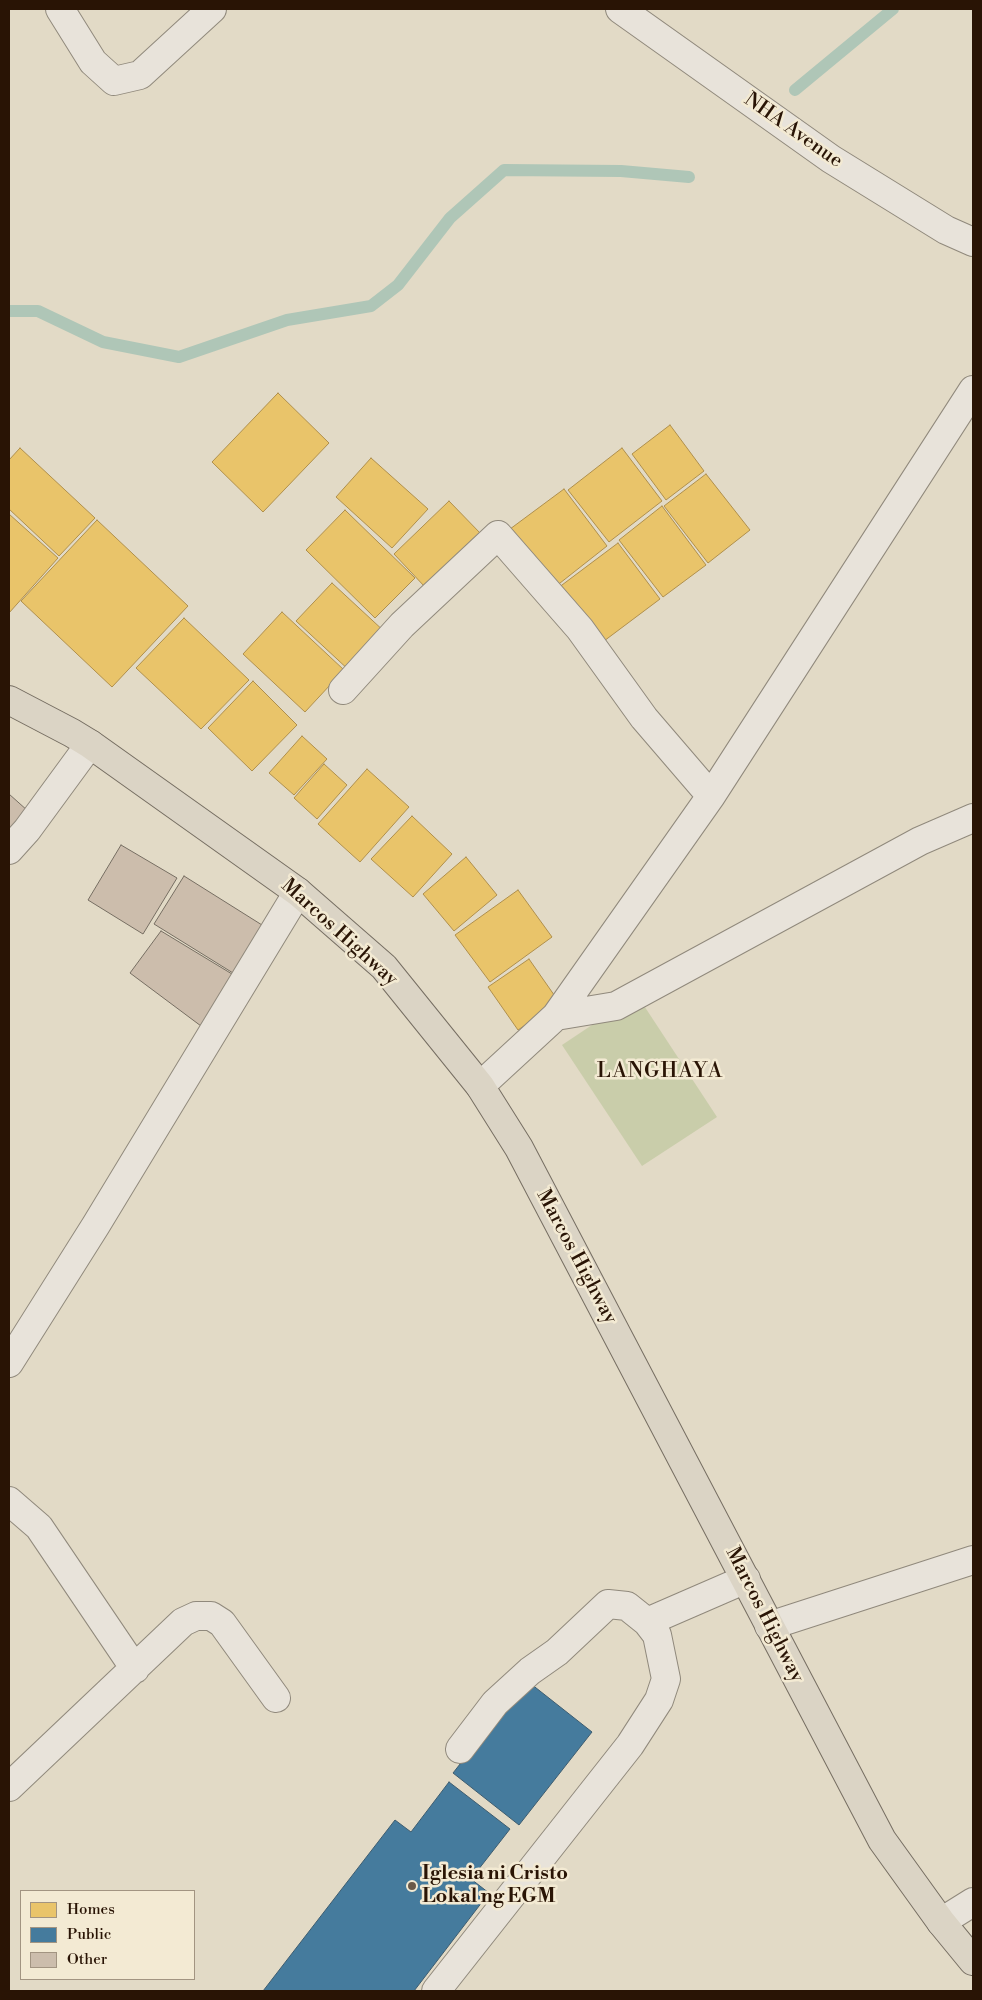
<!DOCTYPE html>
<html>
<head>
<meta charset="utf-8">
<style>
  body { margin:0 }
  #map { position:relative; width:982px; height:2000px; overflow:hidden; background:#e2dac6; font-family:"Libre Bodoni",serif }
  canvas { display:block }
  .frame { position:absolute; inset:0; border:10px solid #291405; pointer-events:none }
  .legend { position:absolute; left:20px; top:1890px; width:175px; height:90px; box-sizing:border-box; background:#f3ead3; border:1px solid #a29481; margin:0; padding:6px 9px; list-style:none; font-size:15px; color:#291405 }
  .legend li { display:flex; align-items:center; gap:10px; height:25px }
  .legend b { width:25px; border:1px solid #a29481 }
</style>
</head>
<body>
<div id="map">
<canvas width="982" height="2000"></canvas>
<div class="frame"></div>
<ul class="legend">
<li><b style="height:14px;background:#e9c46a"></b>Homes</li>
<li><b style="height:14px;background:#457b9d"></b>Public</li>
<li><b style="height:14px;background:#ccbdac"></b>Other</li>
</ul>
</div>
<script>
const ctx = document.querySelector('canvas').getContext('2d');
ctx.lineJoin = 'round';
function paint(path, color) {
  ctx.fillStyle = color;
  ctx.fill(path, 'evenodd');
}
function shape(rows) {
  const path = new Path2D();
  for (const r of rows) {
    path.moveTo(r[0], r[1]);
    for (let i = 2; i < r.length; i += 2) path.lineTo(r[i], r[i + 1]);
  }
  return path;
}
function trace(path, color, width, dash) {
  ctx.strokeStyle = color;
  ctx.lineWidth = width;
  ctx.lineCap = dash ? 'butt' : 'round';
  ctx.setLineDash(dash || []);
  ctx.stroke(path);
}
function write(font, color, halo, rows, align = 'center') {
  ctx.font = font + ' "Libre Bodoni",serif';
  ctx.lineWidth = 5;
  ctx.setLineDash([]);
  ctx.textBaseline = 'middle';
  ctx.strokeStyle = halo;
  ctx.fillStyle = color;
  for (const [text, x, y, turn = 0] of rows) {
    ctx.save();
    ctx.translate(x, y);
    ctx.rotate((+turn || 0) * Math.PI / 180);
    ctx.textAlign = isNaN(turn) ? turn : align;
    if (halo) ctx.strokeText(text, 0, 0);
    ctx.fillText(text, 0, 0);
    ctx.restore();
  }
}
paint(shape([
  [637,995,717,1117,642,1166,562,1045]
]), '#c9cdaa');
const homes = shape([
  [278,393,329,443,263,512,212,462,278,393],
  [670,425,704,471,666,500,632,454,670,425],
  [20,448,95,518,59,556,9,509,9,460,20,448],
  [622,448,662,501,609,542,568,490,622,448],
  [371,458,428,509,392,548,336,497,371,458],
  [706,474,750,530,708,563,664,506,706,474],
  [564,489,607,546,555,587,506,532,564,489],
  [449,501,481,534,425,587,394,554,449,501],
  [662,506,706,565,663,597,619,540,662,506],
  [345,510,415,578,375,618,306,550,345,510],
  [9,514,58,558,9,613,9,514],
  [97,520,188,606,112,687,21,601,97,520],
  [618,543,660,599,600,644,558,588,618,543],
  [332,583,386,633,351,672,296,621,332,583],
  [282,612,344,670,305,712,243,654,282,612],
  [184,618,249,680,201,729,136,668,184,618],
  [253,681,297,725,252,771,208,728,253,681],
  [302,736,327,759,294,795,269,773,302,736],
  [324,764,347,785,317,819,294,798,324,764],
  [367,769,409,807,360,862,318,824,367,769],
  [412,816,452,854,413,897,371,859,412,816],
  [466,857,497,895,454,931,423,894,466,857],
  [518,890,552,937,490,982,455,935,518,890],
  [529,959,559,1002,518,1030,488,987,529,959]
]);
paint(homes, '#e9c46a');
trace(homes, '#af8f4c', 1);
const public = shape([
  [526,1680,592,1732,519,1825,453,1773,526,1680],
  [449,1782,510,1829,471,1879,489,1893,414,1991,263,1991,395,1820,411,1832,449,1782]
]);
paint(public, '#457b9d');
trace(public, '#3d5c6f', 1);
trace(shape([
  [795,90,893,9],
  [9,311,38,311,103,342,179,357,287,320,371,306,398,285,450,218,504,170,621,171,689,177]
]), '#afc6b7', 12);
const building = shape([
  [9,794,28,811,9,833,9,794],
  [121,845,177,878,143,934,88,900,121,845],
  [184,876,262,925,233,973,154,924,184,876],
  [161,931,232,974,201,1026,130,973,161,931]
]);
paint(building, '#ccbdac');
trace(building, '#766e62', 1);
const minor = shape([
  [60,9,93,62,114,81,140,75,212,9],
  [620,9,831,159,946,230,973,242],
  [343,690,402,625,498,535,580,629,644,718,711,796],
  [9,850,27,830,90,744],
  [556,1016,616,1006,920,841,973,818],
  [480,1086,556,1016,711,796,973,390],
  [9,1363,96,1225,298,892],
  [9,1501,39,1527,135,1669],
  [647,1622,746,1579],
  [769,1626,973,1560],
  [9,1787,183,1622,196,1616,211,1616,222,1623,276,1698],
  [941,1922,973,1902],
  [436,1991,630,1745,659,1700,666,1679,657,1635,647,1622,627,1606,608,1604,557,1652,530,1671,495,1703,460,1749]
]);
const major = shape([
  [9,700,72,733,90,744,298,892,384,967,480,1086,519,1148,882,1840,941,1922,973,1961]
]);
trace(minor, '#90897c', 30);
trace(major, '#766e62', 30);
trace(minor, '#e8e3da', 28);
trace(major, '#dbd4c5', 28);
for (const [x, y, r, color] of [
  [412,1886,5,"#6a5949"]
]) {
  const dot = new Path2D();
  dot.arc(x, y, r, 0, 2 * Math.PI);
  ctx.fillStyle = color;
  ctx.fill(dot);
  trace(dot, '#f3ead3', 2);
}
write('20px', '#291405', '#f3ead3', [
  ["NHA Avenue",793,131,35],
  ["Marcos Highway",339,933,42],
  ["Marcos Highway",576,1257,62],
  ["Marcos Highway",764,1615,63]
]);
write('bold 20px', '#291405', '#f3ead3', [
  ["Iglesia ni Cristo",422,1874],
  ["Lokal ng EGM",422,1897]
], 'left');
ctx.letterSpacing = '1px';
write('21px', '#291405', '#f3ead3', [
  ["LANGHAYA",660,1072]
]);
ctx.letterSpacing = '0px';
</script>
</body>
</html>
